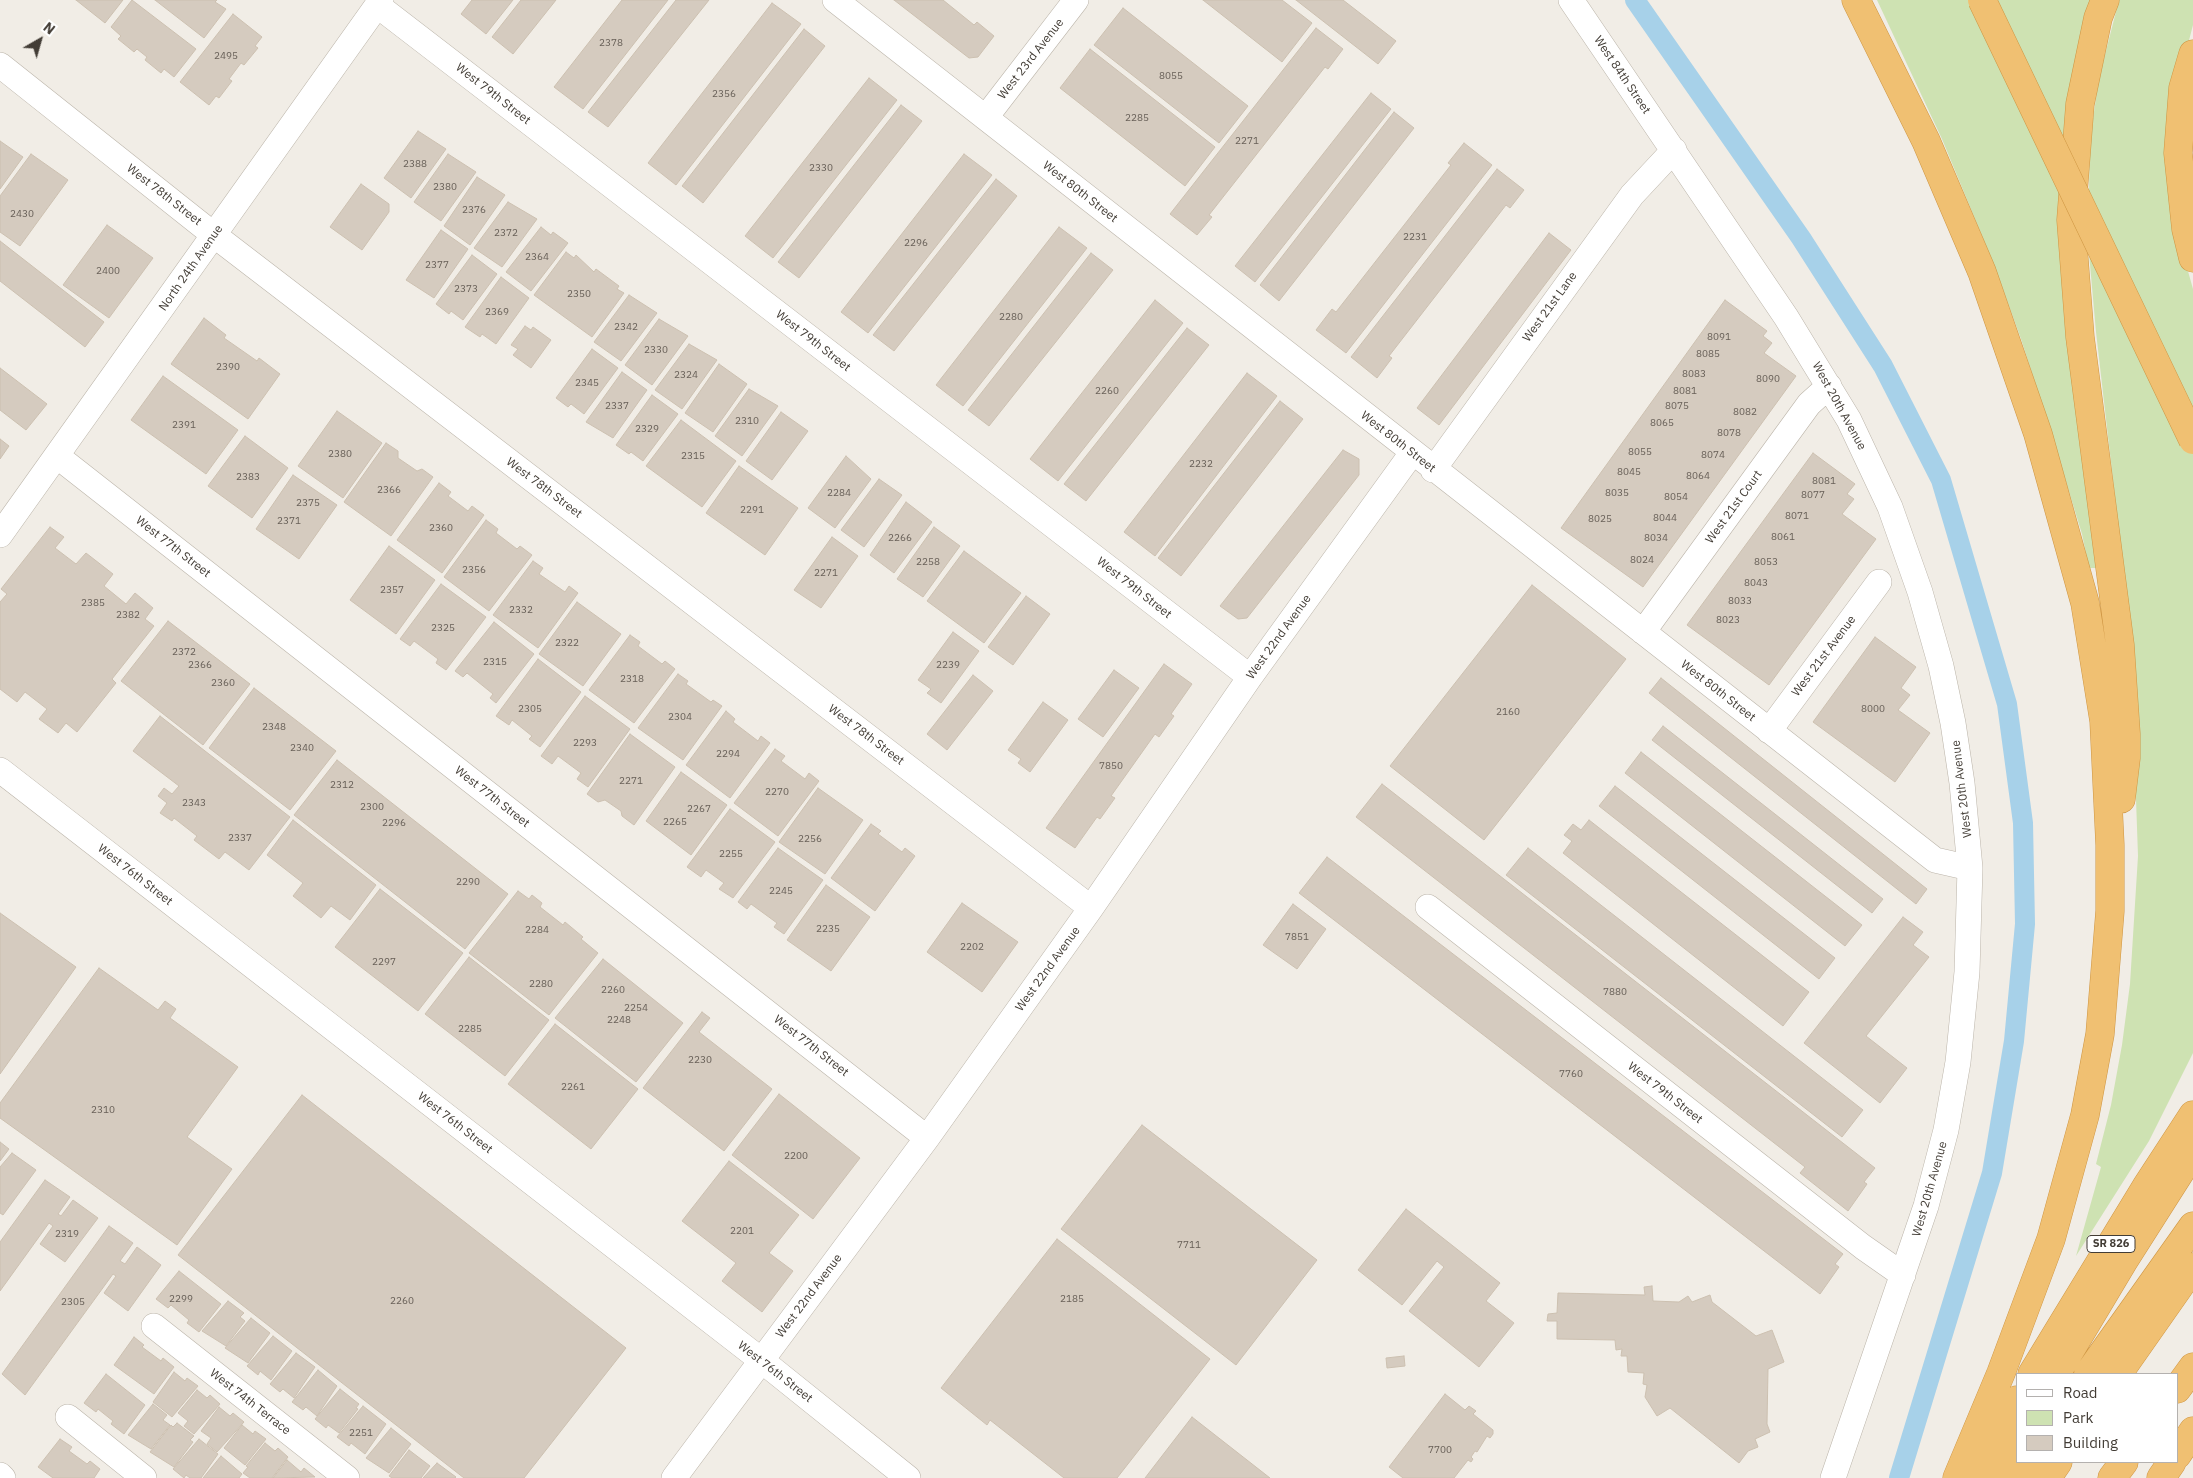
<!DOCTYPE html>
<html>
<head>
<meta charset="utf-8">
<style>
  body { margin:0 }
  #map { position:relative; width:2193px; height:1478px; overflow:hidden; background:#f1ede6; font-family:"IBM Plex Sans",sans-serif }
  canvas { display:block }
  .legend { position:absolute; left:2016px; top:1373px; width:162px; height:90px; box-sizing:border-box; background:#fff; border:1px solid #b4b1af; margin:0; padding:6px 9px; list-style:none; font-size:15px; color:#433d36 }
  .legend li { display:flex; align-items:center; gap:10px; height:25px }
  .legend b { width:25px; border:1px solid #b4b1af }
  .north { position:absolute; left:15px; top:15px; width:50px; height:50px; -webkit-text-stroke:4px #fff; paint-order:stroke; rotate:38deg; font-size:14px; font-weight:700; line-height:20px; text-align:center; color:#433d36 }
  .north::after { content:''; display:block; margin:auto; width:18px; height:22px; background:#433d36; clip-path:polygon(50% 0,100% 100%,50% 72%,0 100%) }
</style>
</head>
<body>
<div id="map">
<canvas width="2193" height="1478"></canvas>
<ul class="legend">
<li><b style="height:6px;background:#fff"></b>Road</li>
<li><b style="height:14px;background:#cee2b2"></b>Park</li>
<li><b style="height:14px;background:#d5cbbf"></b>Building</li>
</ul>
<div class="north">N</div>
</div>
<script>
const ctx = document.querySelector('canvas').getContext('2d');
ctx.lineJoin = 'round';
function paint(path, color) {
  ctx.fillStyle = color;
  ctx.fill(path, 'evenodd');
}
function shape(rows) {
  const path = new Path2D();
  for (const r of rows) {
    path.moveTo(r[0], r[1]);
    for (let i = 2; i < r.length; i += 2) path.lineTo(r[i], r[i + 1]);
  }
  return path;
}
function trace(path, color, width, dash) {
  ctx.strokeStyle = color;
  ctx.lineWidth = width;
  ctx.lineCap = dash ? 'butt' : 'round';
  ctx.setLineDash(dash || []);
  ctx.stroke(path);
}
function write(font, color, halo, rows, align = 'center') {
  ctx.font = font + ' "IBM Plex Sans",sans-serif';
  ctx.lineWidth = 4;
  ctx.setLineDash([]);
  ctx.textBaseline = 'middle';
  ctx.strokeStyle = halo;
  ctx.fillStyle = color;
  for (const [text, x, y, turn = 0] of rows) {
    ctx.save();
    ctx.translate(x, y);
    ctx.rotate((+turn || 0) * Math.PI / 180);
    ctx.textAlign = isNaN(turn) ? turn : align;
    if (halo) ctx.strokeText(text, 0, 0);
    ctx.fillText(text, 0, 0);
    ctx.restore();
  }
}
paint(shape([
  [1877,0,2094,0,2072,84,2099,568,2089,568,2082,534,2048,423,2021,339,1994,265,1942,139],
  [2119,0,2193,0,2193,25,2180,75,2184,257,2193,289,2193,1053,2149,1141,2076,1256,2101,1167,2096,1164,2111,1105,2122,1045,2130,984,2138,856,2130,628,2096,332,2088,242,2090,139,2099,78]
]), '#cee2b2');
trace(shape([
  [1635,0,1801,238,1883,366,1941,480,2007,704,2023,823,2025,924,2014,1041,1992,1173,1899,1478]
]), '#a7d1e9', 20);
const building = shape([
  [76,0,123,0,105,23,76,0],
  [132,0,196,49,174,77,164,69,161,73,145,60,147,57,137,49,134,52,118,39,121,36,111,27,132,0],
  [155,0,217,0,215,2,226,9,204,38,155,0],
  [472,0,513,0,486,34,461,14,472,0],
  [521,0,556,0,513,54,492,37,521,0],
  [622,0,668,0,583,109,554,87,622,0],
  [676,0,709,0,608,127,588,112,676,0],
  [894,0,943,0,974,25,977,22,994,36,978,57,969,58,894,0],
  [1203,0,1282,0,1312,23,1282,62,1203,0],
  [1296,0,1343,0,1396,41,1378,64,1296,0],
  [772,3,801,24,676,185,648,163,772,3],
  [1123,8,1248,106,1219,143,1094,45,1123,8],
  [233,14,262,37,255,46,258,48,244,65,241,63,229,79,232,81,219,98,216,96,209,105,180,82,233,14],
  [1316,28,1343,49,1328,69,1325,67,1209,215,1212,217,1197,235,1170,214,1316,28],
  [804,29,825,46,703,203,682,186,804,29],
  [1090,49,1215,147,1185,186,1060,88,1090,49],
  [869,78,897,100,773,258,745,236,869,78],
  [1371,93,1391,109,1255,282,1235,266,1371,93],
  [901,105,922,121,799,278,778,262,901,105],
  [1394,112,1414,128,1279,301,1260,285,1394,112],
  [418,131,446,149,411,198,384,178,418,131],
  [0,141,23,157,0,189,0,141],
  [1464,143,1492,165,1346,353,1316,330,1332,309,1336,312,1451,165,1448,163,1464,143],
  [31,154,68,180,20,246,0,232,0,196,31,154],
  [448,154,476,172,441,221,414,202,448,154],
  [964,154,992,175,868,333,841,312,964,154],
  [1497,169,1524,190,1510,208,1506,205,1389,356,1392,358,1377,378,1351,357,1497,169],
  [477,177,505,195,470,245,444,226,477,177],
  [996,179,1017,196,894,351,873,335,996,179],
  [361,184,389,204,389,212,362,250,330,227,361,184],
  [508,202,537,219,502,267,474,248,508,202],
  [107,225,153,258,109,318,63,285,107,225],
  [541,227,551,235,553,232,568,243,531,291,506,272,541,227],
  [1059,227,1087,248,963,406,936,385,1059,227],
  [441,230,468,249,434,298,406,280,441,230],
  [1549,233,1571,250,1439,425,1417,408,1549,233],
  [0,241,104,322,85,347,0,281,0,241],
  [566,252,574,258,576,255,594,272,596,269,619,286,617,289,624,293,592,337,534,295,566,252],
  [1091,253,1113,270,989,426,968,410,1091,253],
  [472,255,497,274,463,320,451,311,449,314,436,304,472,255],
  [501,277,529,298,496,344,482,334,480,337,465,327,501,277],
  [629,295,657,313,621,361,594,342,629,295],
  [1155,300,1183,323,1058,481,1030,459,1155,300],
  [1725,300,1767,331,1763,336,1772,343,1764,353,1796,376,1643,587,1561,528,1725,300],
  [204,318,226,335,224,338,257,361,259,358,280,374,248,419,171,364,204,318],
  [659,319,688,336,652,385,625,365,659,319],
  [525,326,531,330,533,327,551,340,531,368,513,355,518,349,511,345,525,326],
  [1187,328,1209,345,1086,501,1064,484,1187,328],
  [689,344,717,360,682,409,655,390,689,344],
  [592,349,618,368,584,414,571,404,568,407,556,398,592,349],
  [719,364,747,384,713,432,685,413,719,364],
  [0,368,47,404,26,430,0,410,0,368],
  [622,372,647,390,613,438,586,422,622,372],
  [1247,373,1277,396,1155,556,1124,532,1247,373],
  [163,376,238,430,206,474,131,420,163,376],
  [749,389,778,406,742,456,715,436,749,389],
  [652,395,678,414,643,461,631,452,629,454,616,445,652,395],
  [1280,401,1303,419,1181,576,1158,558,1280,401],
  [337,411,382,443,343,498,298,466,337,411],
  [781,412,808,431,772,480,746,461,781,412],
  [681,420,736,461,702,507,646,466,681,420],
  [245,436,288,468,252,518,208,486,245,436],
  [0,439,9,446,0,459,0,439],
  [386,443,398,451,398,458,417,471,422,469,433,477,391,536,344,502,386,443],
  [1343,450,1359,459,1359,475,1247,618,1238,619,1220,606,1343,450],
  [1813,453,1855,484,1847,494,1854,499,1842,514,1876,539,1769,685,1687,625,1813,453],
  [846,456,871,479,835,528,808,508,846,456],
  [739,466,798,508,765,555,706,513,739,466],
  [293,475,337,505,299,559,256,529,293,475],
  [879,479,902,495,864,547,841,530,879,479],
  [439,483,451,492,448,496,468,511,472,506,484,515,442,573,397,540,439,483],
  [906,502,932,522,894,573,870,555,906,502],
  [486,520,498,529,496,533,517,549,520,546,532,555,489,611,444,577,486,520],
  [50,527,64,537,55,548,76,564,86,553,113,574,104,586,126,604,135,593,153,608,145,619,154,626,112,679,116,683,77,732,66,723,58,733,39,719,47,709,25,692,17,702,0,689,0,602,7,594,1,589,50,527],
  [934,527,960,546,923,597,897,579,934,527],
  [832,537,858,556,821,608,794,590,832,537],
  [389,546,435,580,396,634,350,600,389,546],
  [964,551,1021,593,984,643,927,601,964,551],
  [533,561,543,568,539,574,565,592,569,586,578,593,538,648,493,615,533,561],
  [441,584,486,617,446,670,436,663,438,659,414,641,410,646,400,639,441,584],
  [1532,585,1626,659,1484,840,1390,766,1532,585],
  [1026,596,1050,614,1013,665,988,647,1026,596],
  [577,602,621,634,583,686,539,654,577,602],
  [168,621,250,684,203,745,121,681,168,621],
  [494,622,534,654,496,703,490,698,493,694,467,673,463,677,455,671,494,622],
  [953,632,979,651,941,703,927,693,931,689,918,680,953,632],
  [630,635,640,642,638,646,662,664,665,661,675,669,634,723,589,690,630,635],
  [1875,637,1916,667,1901,688,1910,695,1898,710,1930,733,1895,782,1813,722,1875,637],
  [538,659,581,692,540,747,529,739,532,736,512,720,509,725,496,716,538,659],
  [1164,664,1192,684,1171,714,1174,716,1159,737,1155,734,1111,796,1115,798,1100,819,1097,817,1075,848,1046,828,1164,664],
  [1114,670,1139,688,1103,737,1078,719,1114,670],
  [678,674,688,681,686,684,711,702,713,700,722,706,683,760,638,728,678,674],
  [973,675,993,691,947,750,927,734,973,675],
  [1661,678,1927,889,1916,904,1649,693,1661,678],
  [254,688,336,751,290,810,209,748,254,688],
  [585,696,630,729,588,787,577,779,581,773,558,756,552,764,541,756,585,696],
  [1043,702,1068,720,1030,772,1018,763,1021,759,1008,750,1043,702],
  [726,711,735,719,733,722,758,741,761,736,770,743,730,798,686,765,726,711],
  [160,716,290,817,249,870,225,852,219,859,194,840,197,836,174,818,172,821,160,813,167,803,158,796,164,788,172,794,179,786,133,751,160,716],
  [1663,726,1883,899,1872,913,1652,740,1663,726],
  [630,734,675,767,634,825,622,816,621,811,605,800,598,802,587,794,630,734],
  [775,749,785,756,781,761,805,779,809,773,819,781,778,836,734,803,775,749],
  [1641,752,1862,925,1845,946,1625,773,1641,752],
  [337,760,508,894,465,949,294,815,337,760],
  [681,772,727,805,691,855,646,821,681,772],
  [1382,784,1875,1168,1864,1182,1867,1184,1848,1211,1800,1173,1805,1167,1356,817,1382,784],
  [1615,786,1835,958,1819,979,1599,806,1615,786],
  [818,788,863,820,825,874,779,842,818,788],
  [730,809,775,842,733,898,719,889,724,883,706,870,701,877,687,867,730,809],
  [293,820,376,885,350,920,331,906,321,918,293,896,303,883,267,855,293,820],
  [1589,820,1809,992,1783,1026,1563,853,1572,841,1564,835,1573,824,1581,830,1589,820],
  [871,824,881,831,878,834,902,852,905,848,915,856,875,911,831,878,871,824],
  [778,848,823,880,784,934,774,927,777,923,751,904,747,909,738,902,778,848],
  [1528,848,1863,1110,1842,1137,1506,875,1528,848],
  [1327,857,1843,1254,1835,1264,1839,1267,1820,1294,1299,893,1327,857],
  [826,885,870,917,831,971,787,940,826,885],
  [380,889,463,953,418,1011,335,947,380,889],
  [518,891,529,899,532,895,542,903,540,907,563,925,565,922,583,937,581,939,598,953,549,1015,469,953,518,891],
  [962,903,1018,942,982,992,927,952,962,903],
  [1293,904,1326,929,1297,969,1263,945,1293,904],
  [0,913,76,967,0,1074,0,913],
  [1903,917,1923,932,1913,945,1929,957,1866,1036,1907,1068,1880,1103,1804,1043,1903,917],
  [469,957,549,1020,505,1076,425,1014,469,957],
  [603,959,683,1023,636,1082,555,1018,603,959],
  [99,968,158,1010,165,1001,176,1009,170,1018,238,1067,187,1137,232,1169,177,1245,0,1118,0,1103,99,968],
  [702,1012,710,1018,699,1032,772,1089,724,1151,643,1088,702,1012],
  [555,1024,638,1089,591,1149,508,1084,555,1024],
  [779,1094,860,1158,813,1219,732,1155,779,1094],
  [302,1095,626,1348,524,1478,464,1478,178,1255,302,1095],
  [1142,1125,1317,1260,1236,1365,1061,1229,1142,1125],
  [0,1142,9,1149,0,1161,0,1142],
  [12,1153,36,1170,3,1215,0,1213,0,1167,12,1153],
  [729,1161,799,1215,769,1253,793,1271,762,1312,722,1281,736,1263,682,1221,729,1161],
  [45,1180,70,1197,58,1214,61,1216,73,1200,98,1218,65,1262,40,1244,53,1226,49,1223,0,1291,0,1242,45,1180],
  [1406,1209,1500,1283,1486,1301,1514,1323,1479,1367,1409,1311,1444,1267,1437,1261,1402,1305,1358,1270,1406,1209],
  [109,1226,133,1243,120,1261,125,1264,137,1247,161,1265,128,1311,104,1293,116,1276,113,1274,25,1395,2,1374,109,1226],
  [1057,1239,1210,1359,1117,1478,1064,1478,990,1420,987,1425,941,1388,1057,1239],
  [179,1271,221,1304,199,1332,187,1323,189,1320,171,1305,168,1308,156,1299,179,1271],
  [1652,1286,1653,1301,1679,1302,1688,1296,1692,1302,1710,1295,1712,1302,1756,1336,1772,1330,1784,1362,1768,1369,1767,1424,1770,1432,1755,1439,1758,1447,1748,1451,1739,1463,1670,1408,1657,1416,1645,1397,1647,1385,1643,1384,1644,1373,1628,1372,1627,1356,1621,1356,1622,1349,1616,1350,1615,1340,1557,1339,1557,1321,1547,1321,1548,1314,1557,1313,1558,1293,1645,1295,1644,1287,1652,1286],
  [228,1301,244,1313,240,1317,245,1321,226,1346,202,1331,228,1301],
  [251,1318,270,1333,248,1363,225,1348,251,1318],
  [273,1336,292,1351,271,1380,260,1371,258,1375,247,1366,273,1336],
  [134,1337,144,1345,142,1347,161,1361,163,1358,174,1367,154,1394,114,1365,134,1337],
  [296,1353,315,1367,294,1398,283,1389,280,1392,270,1384,296,1353],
  [1404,1356,1405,1366,1387,1368,1386,1358,1404,1356],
  [318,1370,337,1386,317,1416,306,1407,303,1410,292,1402,318,1370],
  [174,1372,185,1381,187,1378,198,1386,172,1417,153,1402,174,1372],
  [106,1374,145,1405,124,1434,111,1424,113,1421,98,1409,96,1412,84,1403,106,1374],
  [340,1389,359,1404,356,1408,358,1409,339,1433,328,1425,326,1428,315,1419,340,1389],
  [197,1390,207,1398,210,1395,220,1404,194,1434,184,1426,188,1421,178,1413,197,1390],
  [1445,1394,1465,1410,1469,1406,1476,1411,1473,1414,1493,1430,1493,1434,1490,1438,1487,1436,1477,1452,1475,1451,1471,1457,1473,1459,1471,1462,1468,1460,1454,1478,1403,1478,1389,1467,1445,1394],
  [153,1404,167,1415,163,1420,170,1425,151,1449,128,1435,153,1404],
  [363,1406,386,1424,365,1454,351,1443,349,1446,337,1437,363,1406],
  [219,1407,230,1416,233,1413,244,1422,217,1452,207,1444,211,1438,201,1431,219,1407],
  [1192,1417,1270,1478,1145,1478,1192,1417],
  [177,1423,194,1436,190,1440,193,1442,174,1467,150,1452,171,1425,173,1427,177,1423],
  [242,1425,253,1434,255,1431,266,1439,245,1465,224,1448,242,1425],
  [391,1428,411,1444,389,1473,366,1458,391,1428],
  [60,1439,72,1447,69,1451,87,1464,90,1461,100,1469,94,1478,53,1478,38,1467,60,1439],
  [199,1439,218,1454,201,1478,190,1478,186,1475,184,1478,173,1469,199,1439],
  [265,1443,275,1451,278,1448,288,1457,272,1478,250,1478,243,1473,248,1467,246,1466,265,1443],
  [409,1450,430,1466,421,1478,392,1478,389,1476,409,1450],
  [221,1456,242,1474,239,1478,203,1478,221,1456],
  [287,1460,301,1472,304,1468,315,1477,273,1478,287,1460],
  [437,1463,456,1477,455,1478,423,1478,437,1463]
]);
paint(building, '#d5cbbf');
trace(building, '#ccc0b0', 1);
const minor = shape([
  [835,0,1935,860,1970,868],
  [1571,0,1786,317,1849,420,1890,507,1920,592,1941,666,1953,723,1962,783,1970,868,1967,972,1958,1062,1946,1130,1926,1206,1833,1478],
  [377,5,1250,677],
  [0,65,214,235,1091,908],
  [986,117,1076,0],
  [57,456,927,1138],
  [1433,470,1632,195,1674,150],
  [0,535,381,0],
  [1643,632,1809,404,1829,386],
  [1769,731,1879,582],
  [0,770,761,1360,908,1478],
  [1428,907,1863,1247,1903,1275],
  [154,1326,347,1478],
  [68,1417,144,1478],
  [0,1475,3,1478],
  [674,1478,927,1138,1091,908,1250,677,1412,453]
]);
const highway = shape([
  [1856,0,1926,141,1982,272,2038,434,2085,603,2104,721,2110,845,2110,911,2100,1034,2085,1115,2051,1239,2001,1373,1957,1478],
  [2105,0,2098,18,2080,104,2071,220,2080,337,2120,645,2126,734,2126,758,2121,799],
  [2193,54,2183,88,2178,153,2186,229,2193,258],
  [2032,1374,2146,1187,2193,1115],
  [2056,1374,2123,1262,2193,1152],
  [2088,1374,2193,1226],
  [2118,1374,2193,1267],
  [2177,1389,2193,1367],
  [2177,1455,2193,1431],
  [1975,1466,2017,1400],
  [1995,1478,2017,1441],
  [2018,1478,2029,1462],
  [2047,1478,2058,1462],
  [2112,1478,2124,1462],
  [2161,1478,2172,1462]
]);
trace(minor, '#bbb4a9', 26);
trace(highway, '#ce9543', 29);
trace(minor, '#fff', 25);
trace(highway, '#f0c072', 28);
const highwayBridge = shape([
  [1982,0,2193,440]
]);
trace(highwayBridge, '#ce9543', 29, []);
trace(highwayBridge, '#f0c072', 28);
write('10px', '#686058', null, [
  ["2378",611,43],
  ["2495",226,56],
  ["8055",1171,76],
  ["2356",724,94],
  ["2285",1137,118],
  ["2271",1247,141],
  ["2388",415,164],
  ["2330",821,168],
  ["2380",445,187],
  ["2376",474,210],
  ["2430",22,214],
  ["2372",506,233],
  ["2231",1415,237],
  ["2296",916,243],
  ["2364",537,257],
  ["2377",437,265],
  ["2400",108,271],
  ["2373",466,289],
  ["2350",579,294],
  ["2369",497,312],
  ["2280",1011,317],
  ["2342",626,327],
  ["8091",1719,337],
  ["2330",656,350],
  ["8085",1708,354],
  ["2390",228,367],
  ["8083",1694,374],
  ["2324",686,375],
  ["8090",1768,379],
  ["2345",587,383],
  ["2260",1107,391],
  ["8081",1685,391],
  ["2337",617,406],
  ["8075",1677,406],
  ["8082",1745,412],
  ["2310",747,421],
  ["8065",1662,423],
  ["2391",184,425],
  ["2329",647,429],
  ["8078",1729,433],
  ["8055",1640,452],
  ["2380",340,454],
  ["8074",1713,455],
  ["2315",693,456],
  ["2232",1201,464],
  ["8045",1629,472],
  ["8064",1698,476],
  ["2383",248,477],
  ["8081",1824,481],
  ["2366",389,490],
  ["2284",839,493],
  ["8035",1617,493],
  ["8077",1813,495],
  ["8054",1676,497],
  ["2375",308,503],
  ["2291",752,510],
  ["8071",1797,516],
  ["8044",1665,518],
  ["8025",1600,519],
  ["2371",289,521],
  ["2360",441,528],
  ["8061",1783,537],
  ["2266",900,538],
  ["8034",1656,538],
  ["8024",1642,560],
  ["2258",928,562],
  ["8053",1766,562],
  ["2356",474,570],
  ["2271",826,573],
  ["8043",1756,583],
  ["2357",392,590],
  ["8033",1740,601],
  ["2385",93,603],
  ["2332",521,610],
  ["2382",128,615],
  ["8023",1728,620],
  ["2325",443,628],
  ["2322",567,643],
  ["2372",184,652],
  ["2315",495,662],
  ["2366",200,665],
  ["2239",948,665],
  ["2318",632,679],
  ["2360",223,683],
  ["2305",530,709],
  ["8000",1873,709],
  ["2160",1508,712],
  ["2304",680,717],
  ["2348",274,727],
  ["2293",585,743],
  ["2340",302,748],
  ["2294",728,754],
  ["7850",1111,766],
  ["2271",631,781],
  ["2312",342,785],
  ["2270",777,792],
  ["2343",194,803],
  ["2300",372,807],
  ["2267",699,809],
  ["2265",675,822],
  ["2296",394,823],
  ["2337",240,838],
  ["2256",810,839],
  ["2255",731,854],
  ["2290",468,882],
  ["2245",781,891],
  ["2235",828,929],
  ["2284",537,930],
  ["7851",1297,937],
  ["2202",972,947],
  ["2297",384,962],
  ["2280",541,984],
  ["2260",613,990],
  ["7880",1615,992],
  ["2254",636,1008],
  ["2248",619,1020],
  ["2285",470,1029],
  ["2230",700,1060],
  ["7760",1571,1074],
  ["2261",573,1087],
  ["2310",103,1110],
  ["2200",796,1156],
  ["2201",742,1231],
  ["2319",67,1234],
  ["7711",1189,1245],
  ["2299",181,1299],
  ["2185",1072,1299],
  ["2260",402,1301],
  ["2305",73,1302],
  ["2251",361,1433],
  ["7700",1440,1450]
]);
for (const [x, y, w] of [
  [2111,1244,48]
]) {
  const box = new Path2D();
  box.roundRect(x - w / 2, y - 8.5, w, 17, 4);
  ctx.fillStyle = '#fff';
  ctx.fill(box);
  trace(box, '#433d36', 1);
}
write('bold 11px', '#433d36', null, [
  ["SR 826",2111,1244]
]);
write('12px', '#433d36', '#fff', [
  ["West 23rd Avenue",1031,59,-52],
  ["West 84th Street",1622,75,56],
  ["West 79th Street",493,94,38],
  ["West 80th Street",1080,192,38],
  ["West 78th Street",164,195,38],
  ["North 24th Avenue",191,268,-55],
  ["West 21st Lane",1550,307,-54],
  ["West 79th Street",813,341,38],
  ["West 20th Avenue",1839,406,61],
  ["West 80th Street",1398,442,38],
  ["West 78th Street",544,488,37],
  ["West 21st Court",1734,507,-54],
  ["West 77th Street",173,547,38],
  ["West 79th Street",1134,588,38],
  ["West 22nd Avenue",1279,637,-54],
  ["West 21st Avenue",1824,656,-53],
  ["West 80th Street",1718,691,38],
  ["West 78th Street",866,735,37],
  ["West 20th Avenue",1962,789,-97],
  ["West 77th Street",492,797,38],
  ["West 76th Street",135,875,38],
  ["West 22nd Avenue",1048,969,-54],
  ["West 77th Street",811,1046,38],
  ["West 79th Street",1665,1093,38],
  ["West 76th Street",455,1123,38],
  ["West 20th Avenue",1930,1189,-74],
  ["West 22nd Avenue",809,1296,-53],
  ["West 76th Street",775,1372,38],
  ["West 74th Terrace",250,1402,38]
]);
</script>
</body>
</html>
